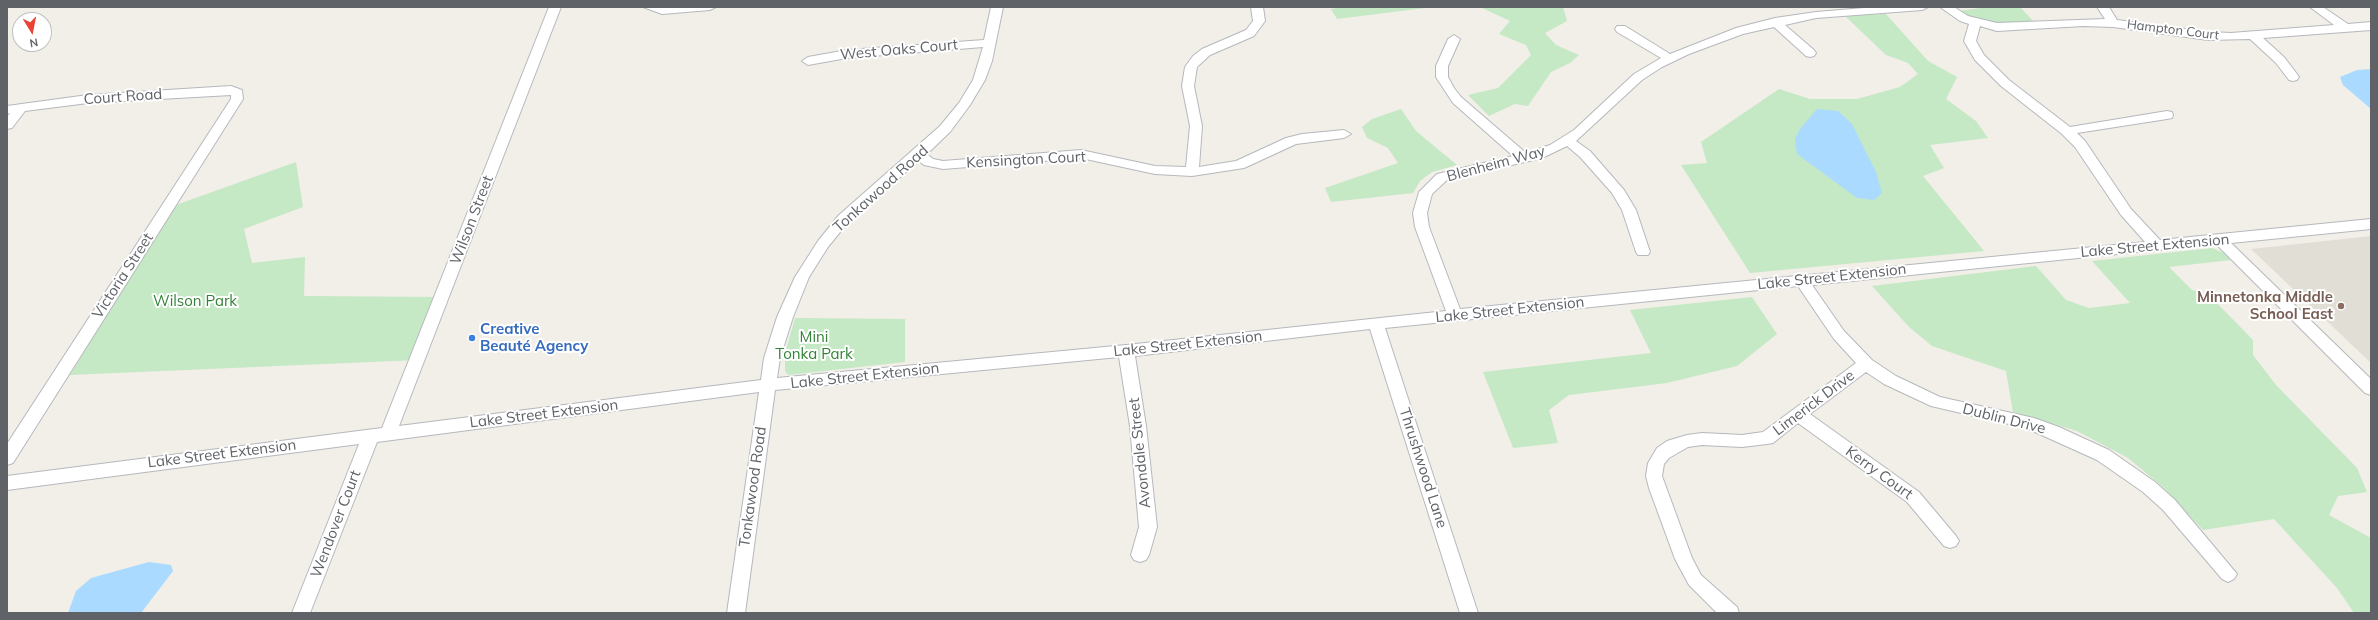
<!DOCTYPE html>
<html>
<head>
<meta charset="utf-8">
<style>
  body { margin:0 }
  #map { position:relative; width:2378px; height:620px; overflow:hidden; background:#f1efe8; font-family:Mulish,sans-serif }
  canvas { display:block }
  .frame { position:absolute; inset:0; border:8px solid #5f6368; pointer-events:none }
  .north { position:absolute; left:12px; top:12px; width:40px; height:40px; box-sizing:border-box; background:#fff; border:1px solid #bfc1c3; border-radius:50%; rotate:170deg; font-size:11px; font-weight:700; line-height:16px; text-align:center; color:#5f6368 }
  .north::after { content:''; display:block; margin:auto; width:14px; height:18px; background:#ea4335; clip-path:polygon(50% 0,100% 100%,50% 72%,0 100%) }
</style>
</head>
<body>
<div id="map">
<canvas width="2378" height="620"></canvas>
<div class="frame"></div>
<div class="north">N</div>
</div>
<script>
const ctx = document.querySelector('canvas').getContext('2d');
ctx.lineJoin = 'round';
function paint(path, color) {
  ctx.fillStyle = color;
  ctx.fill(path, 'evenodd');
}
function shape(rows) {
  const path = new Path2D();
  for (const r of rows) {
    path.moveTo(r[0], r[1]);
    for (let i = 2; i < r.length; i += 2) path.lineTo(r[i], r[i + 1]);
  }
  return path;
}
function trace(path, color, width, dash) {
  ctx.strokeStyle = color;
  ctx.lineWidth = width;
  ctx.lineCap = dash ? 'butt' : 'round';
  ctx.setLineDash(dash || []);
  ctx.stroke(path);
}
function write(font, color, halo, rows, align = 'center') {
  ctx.font = font + ' Mulish,sans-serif';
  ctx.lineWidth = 4;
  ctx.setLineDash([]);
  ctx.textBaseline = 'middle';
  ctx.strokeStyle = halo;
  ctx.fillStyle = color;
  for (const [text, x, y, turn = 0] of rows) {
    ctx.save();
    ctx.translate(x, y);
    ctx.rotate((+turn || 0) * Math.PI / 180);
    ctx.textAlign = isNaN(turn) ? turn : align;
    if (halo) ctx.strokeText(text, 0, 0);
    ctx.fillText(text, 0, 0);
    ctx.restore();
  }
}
paint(shape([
  [2371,236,2371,363,2251,249]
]), '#e1ded6');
paint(shape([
  [1345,7,1433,7,1337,19,1331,9],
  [1480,7,1563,7,1567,21,1545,33,1556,45,1579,55,1570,63,1551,72,1528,106,1515,104,1489,116,1468,95,1498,88,1531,55,1526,45,1499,34,1510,21],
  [1988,7,2020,7,2034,22,1988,23,1967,17,1959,11],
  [1886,14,1928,61,1957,77,1946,99,1976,121,1988,138,1930,145,1944,168,1923,176,1984,251,1750,273,1681,165,1707,163,1701,142,1779,89,1810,99,1857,99,1900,87,1918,74,1908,63,1886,55,1845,16],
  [1401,109,1416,131,1457,165,1432,172,1420,181,1413,193,1331,202,1325,188,1398,163,1388,148,1367,138,1362,127,1372,119],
  [296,162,303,207,244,229,252,263,305,257,304,296,442,297,417,360,70,375,173,206],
  [2212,248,2224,253,2231,260,2169,267,2192,290,2208,294,2253,340,2253,355,2276,385,2357,468,2367,492,2338,496,2329,515,2371,538,2371,613,2354,613,2337,588,2274,519,2203,530,2163,487,2128,458,2077,431,2013,412,2006,371,1932,346,1909,327,1872,286,2036,266,2066,300,2089,308,2130,303,2092,261],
  [1752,297,1777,334,1737,366,1667,383,1569,395,1549,410,1558,443,1513,448,1483,372,1651,353,1630,310],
  [795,318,905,319,905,362,788,375,785,371,785,353]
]), '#c5e8c5');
paint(shape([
  [2371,69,2371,109,2343,85,2340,77,2357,70],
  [1817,109,1838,111,1852,124,1876,172,1882,193,1874,200,1857,198,1797,154,1795,139,1800,129],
  [149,562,171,565,173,571,141,613,68,613,76,591,91,578]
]), '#aadaff');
const minor = shape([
  [549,7,561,7,399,426,761,380,764,358,777,317,795,277,818,241,839,215,940,126,959,103,973,80,983,47,847,58,808,65,802,61,808,57,847,50,984,40,991,7,1003,7,992,61,985,80,970,105,950,132,927,154,933,159,943,161,1081,150,1155,166,1186,167,1190,126,1182,86,1185,67,1193,56,1202,49,1246,30,1253,21,1251,7,1263,7,1265,21,1254,36,1210,55,1197,67,1194,86,1202,126,1199,167,1236,161,1286,138,1302,134,1344,130,1351,134,1344,138,1296,144,1244,168,1192,176,1155,174,1081,158,943,169,924,165,919,161,849,221,828,247,809,277,793,317,780,358,777,378,1126,345,1446,311,1415,227,1413,213,1419,192,1437,174,1513,156,1453,103,1436,77,1436,66,1448,39,1454,35,1460,39,1448,66,1448,77,1454,88,1461,97,1526,153,1550,145,1574,130,1634,74,1661,58,1617,32,1615,29,1617,26,1625,26,1670,54,1736,28,1775,18,1816,12,1876,7,1928,7,1922,10,1816,18,1785,25,1814,50,1816,53,1814,56,1810,57,1806,56,1774,27,1743,34,1689,54,1662,67,1642,80,1576,141,1590,151,1624,190,1636,210,1650,252,1648,255,1638,255,1636,252,1622,210,1612,193,1580,157,1567,146,1542,158,1447,180,1432,194,1427,213,1429,227,1460,309,2145,242,2121,215,2075,147,2062,134,2001,86,1975,60,1964,41,1969,24,1960,21,1940,7,1954,7,1968,16,1997,23,2105,19,2097,7,2109,7,2117,20,2208,32,2231,33,2334,25,2310,7,2323,7,2348,24,2371,22,2371,30,2263,38,2284,57,2297,74,2299,77,2297,80,2293,81,2289,80,2276,63,2250,39,2208,40,2113,27,2083,26,1997,31,1980,26,1976,41,1984,55,2009,80,2070,127,2167,111,2172,112,2173,115,2172,118,2167,119,2077,133,2085,141,2131,209,2160,240,2371,219,2371,229,2231,243,2371,379,2371,395,2365,393,2216,244,1812,285,1844,331,1872,360,1896,376,1940,397,2034,418,2059,427,2109,450,2155,482,2175,500,2237,574,2234,579,2228,582,2222,579,2163,510,2143,492,2097,460,2026,428,1931,406,1884,384,1866,372,1810,414,1919,492,1956,536,1959,541,1956,546,1950,548,1944,546,1907,502,1798,423,1773,443,1767,444,1742,447,1702,445,1688,447,1669,458,1664,464,1662,476,1692,558,1701,575,1737,607,1739,613,1717,613,1689,585,1675,559,1649,488,1646,476,1648,463,1657,448,1667,441,1687,435,1702,433,1742,435,1763,432,1856,363,1834,339,1798,286,1385,328,1478,613,1460,613,1370,329,1135,356,1146,426,1157,527,1149,555,1146,560,1140,562,1134,560,1131,555,1139,527,1130,426,1119,357,775,390,745,613,727,613,759,392,377,442,310,613,292,613,359,444,7,490,7,476,382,428,549,7],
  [643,7,716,7,710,10,662,14,643,7],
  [231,86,242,90,243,99,13,463,7,465,7,444,231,99,231,95,88,103,25,111,12,128,7,129,7,117,10,113,7,114,7,106,88,95,231,86]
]);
trace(minor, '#b5b8bc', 2);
paint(minor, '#fff');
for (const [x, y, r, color] of [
  [2341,306,4,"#8d6e63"],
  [472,338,4,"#3f7fe0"]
]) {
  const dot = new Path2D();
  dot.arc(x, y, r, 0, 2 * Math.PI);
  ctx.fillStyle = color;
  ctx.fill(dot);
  trace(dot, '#fff', 1.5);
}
write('13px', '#5f6368', '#fff', [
  ["Hampton Court",2173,30,7]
]);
write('15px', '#5f6368', '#fff', [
  ["West Oaks Court",899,50,-5],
  ["Court Road",123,97,-4],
  ["Kensington Court",1026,160,-3],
  ["Blenheim Way",1496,164,-15],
  ["Tonkawood Road",881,189,-42],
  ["Wilson Street",472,220,-69],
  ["Lake Street Extension",2155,246,-5],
  ["Victoria Street",123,276,-57],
  ["Lake Street Extension",1832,277,-6],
  ["Lake Street Extension",1510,310,-6],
  ["Lake Street Extension",1188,344,-6],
  ["Lake Street Extension",865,376,-6],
  ["Limerick Drive",1814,403,-37],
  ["Lake Street Extension",544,414,-7],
  ["Dublin Drive",2004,419,14],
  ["Avondale Street",1140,453,-96],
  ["Lake Street Extension",222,454,-7],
  ["Thrushwood Lane",1423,468,72],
  ["Kerry Court",1879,473,36],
  ["Tonkawood Road",753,487,-82],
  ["Wendover Court",336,524,-69]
]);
write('bold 15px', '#785e54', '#fff', [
  ["Minnetonka Middle",2333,297],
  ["School East",2333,314]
], 'right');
write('15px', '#348238', '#fff', [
  ["Wilson Park",195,301],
  ["Mini",814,337],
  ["Tonka Park",814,354]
]);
write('bold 15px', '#366cbe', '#fff', [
  ["Creative",480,329],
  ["Beauté Agency",480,346]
], 'left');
</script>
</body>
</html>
